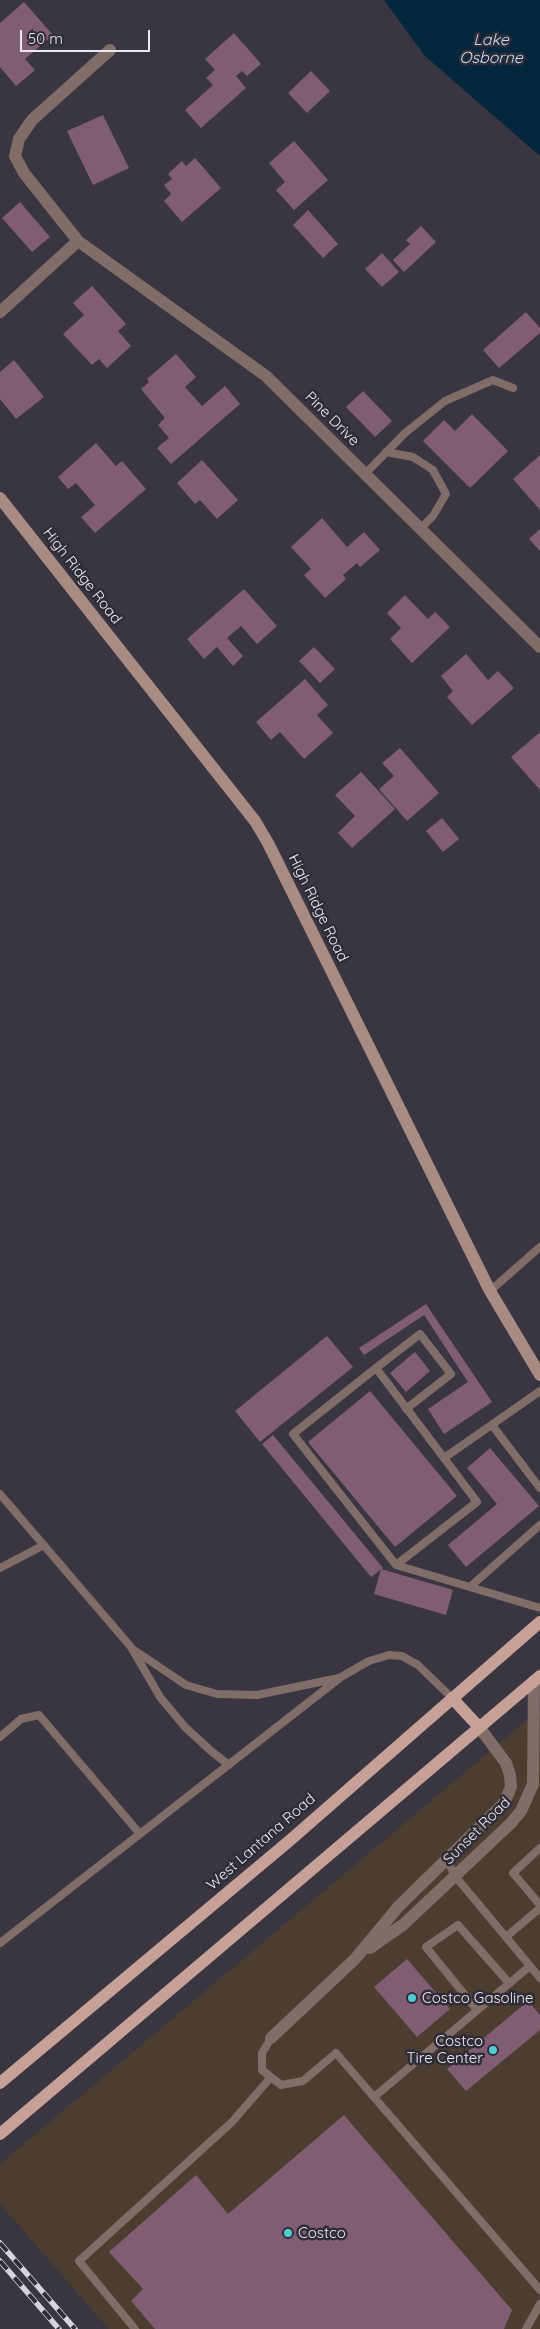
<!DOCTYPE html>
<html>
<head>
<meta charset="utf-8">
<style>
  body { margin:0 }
  #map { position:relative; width:540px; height:2329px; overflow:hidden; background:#393641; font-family:Quicksand,sans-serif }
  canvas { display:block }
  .scale { position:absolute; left:20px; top:30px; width:130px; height:22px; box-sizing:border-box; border:2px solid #ebe9f0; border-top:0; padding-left:6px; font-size:15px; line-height:18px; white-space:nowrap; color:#ebe9f0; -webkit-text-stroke:4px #2f2c37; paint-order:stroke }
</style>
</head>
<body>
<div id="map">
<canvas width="540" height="2329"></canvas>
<div class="scale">50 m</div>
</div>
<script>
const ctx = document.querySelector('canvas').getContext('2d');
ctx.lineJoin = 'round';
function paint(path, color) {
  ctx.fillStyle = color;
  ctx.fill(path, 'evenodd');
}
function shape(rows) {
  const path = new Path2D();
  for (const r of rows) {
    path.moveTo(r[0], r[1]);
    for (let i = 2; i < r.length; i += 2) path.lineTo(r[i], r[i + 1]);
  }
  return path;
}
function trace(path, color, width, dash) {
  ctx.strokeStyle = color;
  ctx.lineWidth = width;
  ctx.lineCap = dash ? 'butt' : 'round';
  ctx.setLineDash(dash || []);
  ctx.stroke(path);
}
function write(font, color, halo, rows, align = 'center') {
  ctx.font = font + ' Quicksand,sans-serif';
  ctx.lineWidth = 5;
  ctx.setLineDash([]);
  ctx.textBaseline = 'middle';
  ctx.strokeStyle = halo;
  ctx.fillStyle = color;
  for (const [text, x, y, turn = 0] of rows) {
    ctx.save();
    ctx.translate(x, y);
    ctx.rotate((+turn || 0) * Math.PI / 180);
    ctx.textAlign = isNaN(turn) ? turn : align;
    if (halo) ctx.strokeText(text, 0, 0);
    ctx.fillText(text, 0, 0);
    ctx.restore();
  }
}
paint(shape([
  [540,1709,540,2329,109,2329,0,2204,0,2164]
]), '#4b3d2f');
paint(shape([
  [384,0,540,0,540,156,425,56]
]), '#02263b');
paint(shape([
  [24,2,53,35,25,59,35,70,16,86,0,67,0,23],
  [234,33,261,64,247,76,242,71,236,76,246,88,201,128,185,110,213,85,206,78,215,70,205,59],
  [311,71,330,91,307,113,288,93],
  [103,115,129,168,93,185,67,131],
  [294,141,328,180,294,210,276,190,285,182,269,163],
  [195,158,221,188,182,222,164,201,171,194,164,185,172,179,168,174,182,161,186,166],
  [20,202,50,237,32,252,2,218],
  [308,210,338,244,323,258,293,225],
  [421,226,436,242,404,272,393,260,410,244,406,240],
  [382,253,399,272,382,287,365,269],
  [92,286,126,324,118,331,131,346,107,368,99,359,92,365,63,334,84,315,73,303],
  [526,312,540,328,540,333,499,368,483,350],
  [176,354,196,377,185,387,202,406,225,386,240,404,171,464,157,448,169,438,158,425,165,418,141,389,149,382,147,379],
  [14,360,44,397,16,419,0,399,0,372],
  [363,391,392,421,375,437,346,407],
  [472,414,508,451,470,488,423,441,444,420,455,431],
  [96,443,116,466,122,461,146,489,95,533,81,517,95,505,76,483,68,489,58,477],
  [540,455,540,510,513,479],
  [202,460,238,500,217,519,200,500,195,504,177,483],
  [322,518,347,547,364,532,380,550,360,567,357,563,343,575,346,579,325,598,304,575,311,569,291,547],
  [540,529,540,551,529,539],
  [244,589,277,626,257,644,241,626,227,638,243,656,233,666,217,647,204,659,187,639],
  [405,595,428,619,435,612,450,627,412,663,390,639,401,628,387,613],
  [314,647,335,669,320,683,299,661],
  [466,654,488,680,498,671,514,688,472,725,447,697,453,691,441,676],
  [305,679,328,705,317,715,333,733,304,759,280,732,271,740,256,722],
  [539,733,540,734,540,790,511,757],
  [400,748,439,793,407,821,379,789,394,776,382,763],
  [361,772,395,809,352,848,338,833,355,816,335,795],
  [442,818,459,839,443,852,426,831],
  [426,1304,492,1402,444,1434,428,1409,468,1382,424,1315,364,1355,359,1348],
  [327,1336,353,1367,260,1442,235,1411],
  [415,1352,430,1371,406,1392,390,1373],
  [370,1391,457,1496,395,1547,308,1442],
  [273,1435,383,1568,371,1577,262,1444],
  [490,1448,539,1506,466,1567,448,1545,497,1504,467,1468],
  [381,1569,453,1590,446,1615,374,1594],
  [407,1959,450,2009,417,2037,374,1987],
  [528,2001,540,2015,540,2030,466,2091,447,2069],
  [344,2115,512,2310,504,2329,155,2329,131,2301,143,2289,109,2252,196,2175,228,2214]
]), '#805d73');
trace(shape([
  [386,452,413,457,433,470,446,494,433,516,420,529],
  [365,474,405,433,445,401,493,380,513,388],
  [490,1291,540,1247],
  [376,1368,420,1334,451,1374,406,1409],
  [540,1391,444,1458,477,1502,396,1565,540,1608],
  [492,1425,540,1488],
  [0,1494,131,1647,160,1697,185,1727,211,1751,229,1765],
  [396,1565,293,1434,376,1368,444,1458],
  [0,1568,44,1545],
  [471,1586,540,1525],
  [134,1650,186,1685,217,1694,257,1695,339,1678],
  [0,1737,21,1719,39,1715,140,1834],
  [540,1848,513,1873,540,1905],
  [446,1858,455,1876,540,1978],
  [506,1937,540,1908],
  [0,1943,341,1677,369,1661,389,1655,402,1656,418,1665,452,1698],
  [477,2010,426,1947,458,1925,509,1983],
  [271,2038,262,2053,262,2070,281,2085,303,2081,336,2053,540,2290],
  [374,2097,530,1966],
  [135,2329,79,2261,232,2122,271,2077],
  [526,2329,540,2304]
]), '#806d68', 8);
trace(shape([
  [110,50,32,120,19,139,15,156,24,173,78,241,266,376,540,647],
  [0,312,78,241],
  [370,1948,404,1924,511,1823,521,1811,533,1784,534,1681],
  [271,2038,355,1959,398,1907,504,1803,511,1787,510,1775,506,1763,479,1727]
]), '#806d68', 12);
trace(shape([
  [0,498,255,821,268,843,490,1291,540,1375]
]), '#a88b83', 12);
trace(shape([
  [452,1698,479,1727],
  [0,2083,288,1842,540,1622],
  [0,2134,540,1676]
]), '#c7a197', 12);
const rail = shape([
  [0,2243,75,2329],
  [0,2261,59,2329]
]);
trace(rail, '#d7d5dc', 5.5);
trace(rail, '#2f2c37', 4, [11]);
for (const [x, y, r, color] of [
  [412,1998,5,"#51ccd5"],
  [493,2050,5,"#51ccd5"],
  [288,2233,5,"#51ccd5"]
]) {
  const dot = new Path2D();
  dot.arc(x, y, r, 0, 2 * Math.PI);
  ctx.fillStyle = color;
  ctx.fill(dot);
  trace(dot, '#2f2c37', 2);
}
write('15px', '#ebe9f0', '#2f2c37', [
  ["Pine Drive",332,419,45],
  ["High Ridge Road",82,576,52],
  ["High Ridge Road",318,908,64],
  ["Sunset Road",477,1831,-45],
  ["West Lantana Road",261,1842,-41]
]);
write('15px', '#ebe9f0', '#2f2c37', [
  ["Costco Gasoline",422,1998],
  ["Costco",483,2041,"right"],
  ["Tire Center",483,2058,"right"],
  ["Costco",298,2233]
], 'left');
write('italic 16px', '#bbdff9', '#2f2c37', [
  ["Lake",491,40],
  ["Osborne",491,58]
]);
</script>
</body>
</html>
